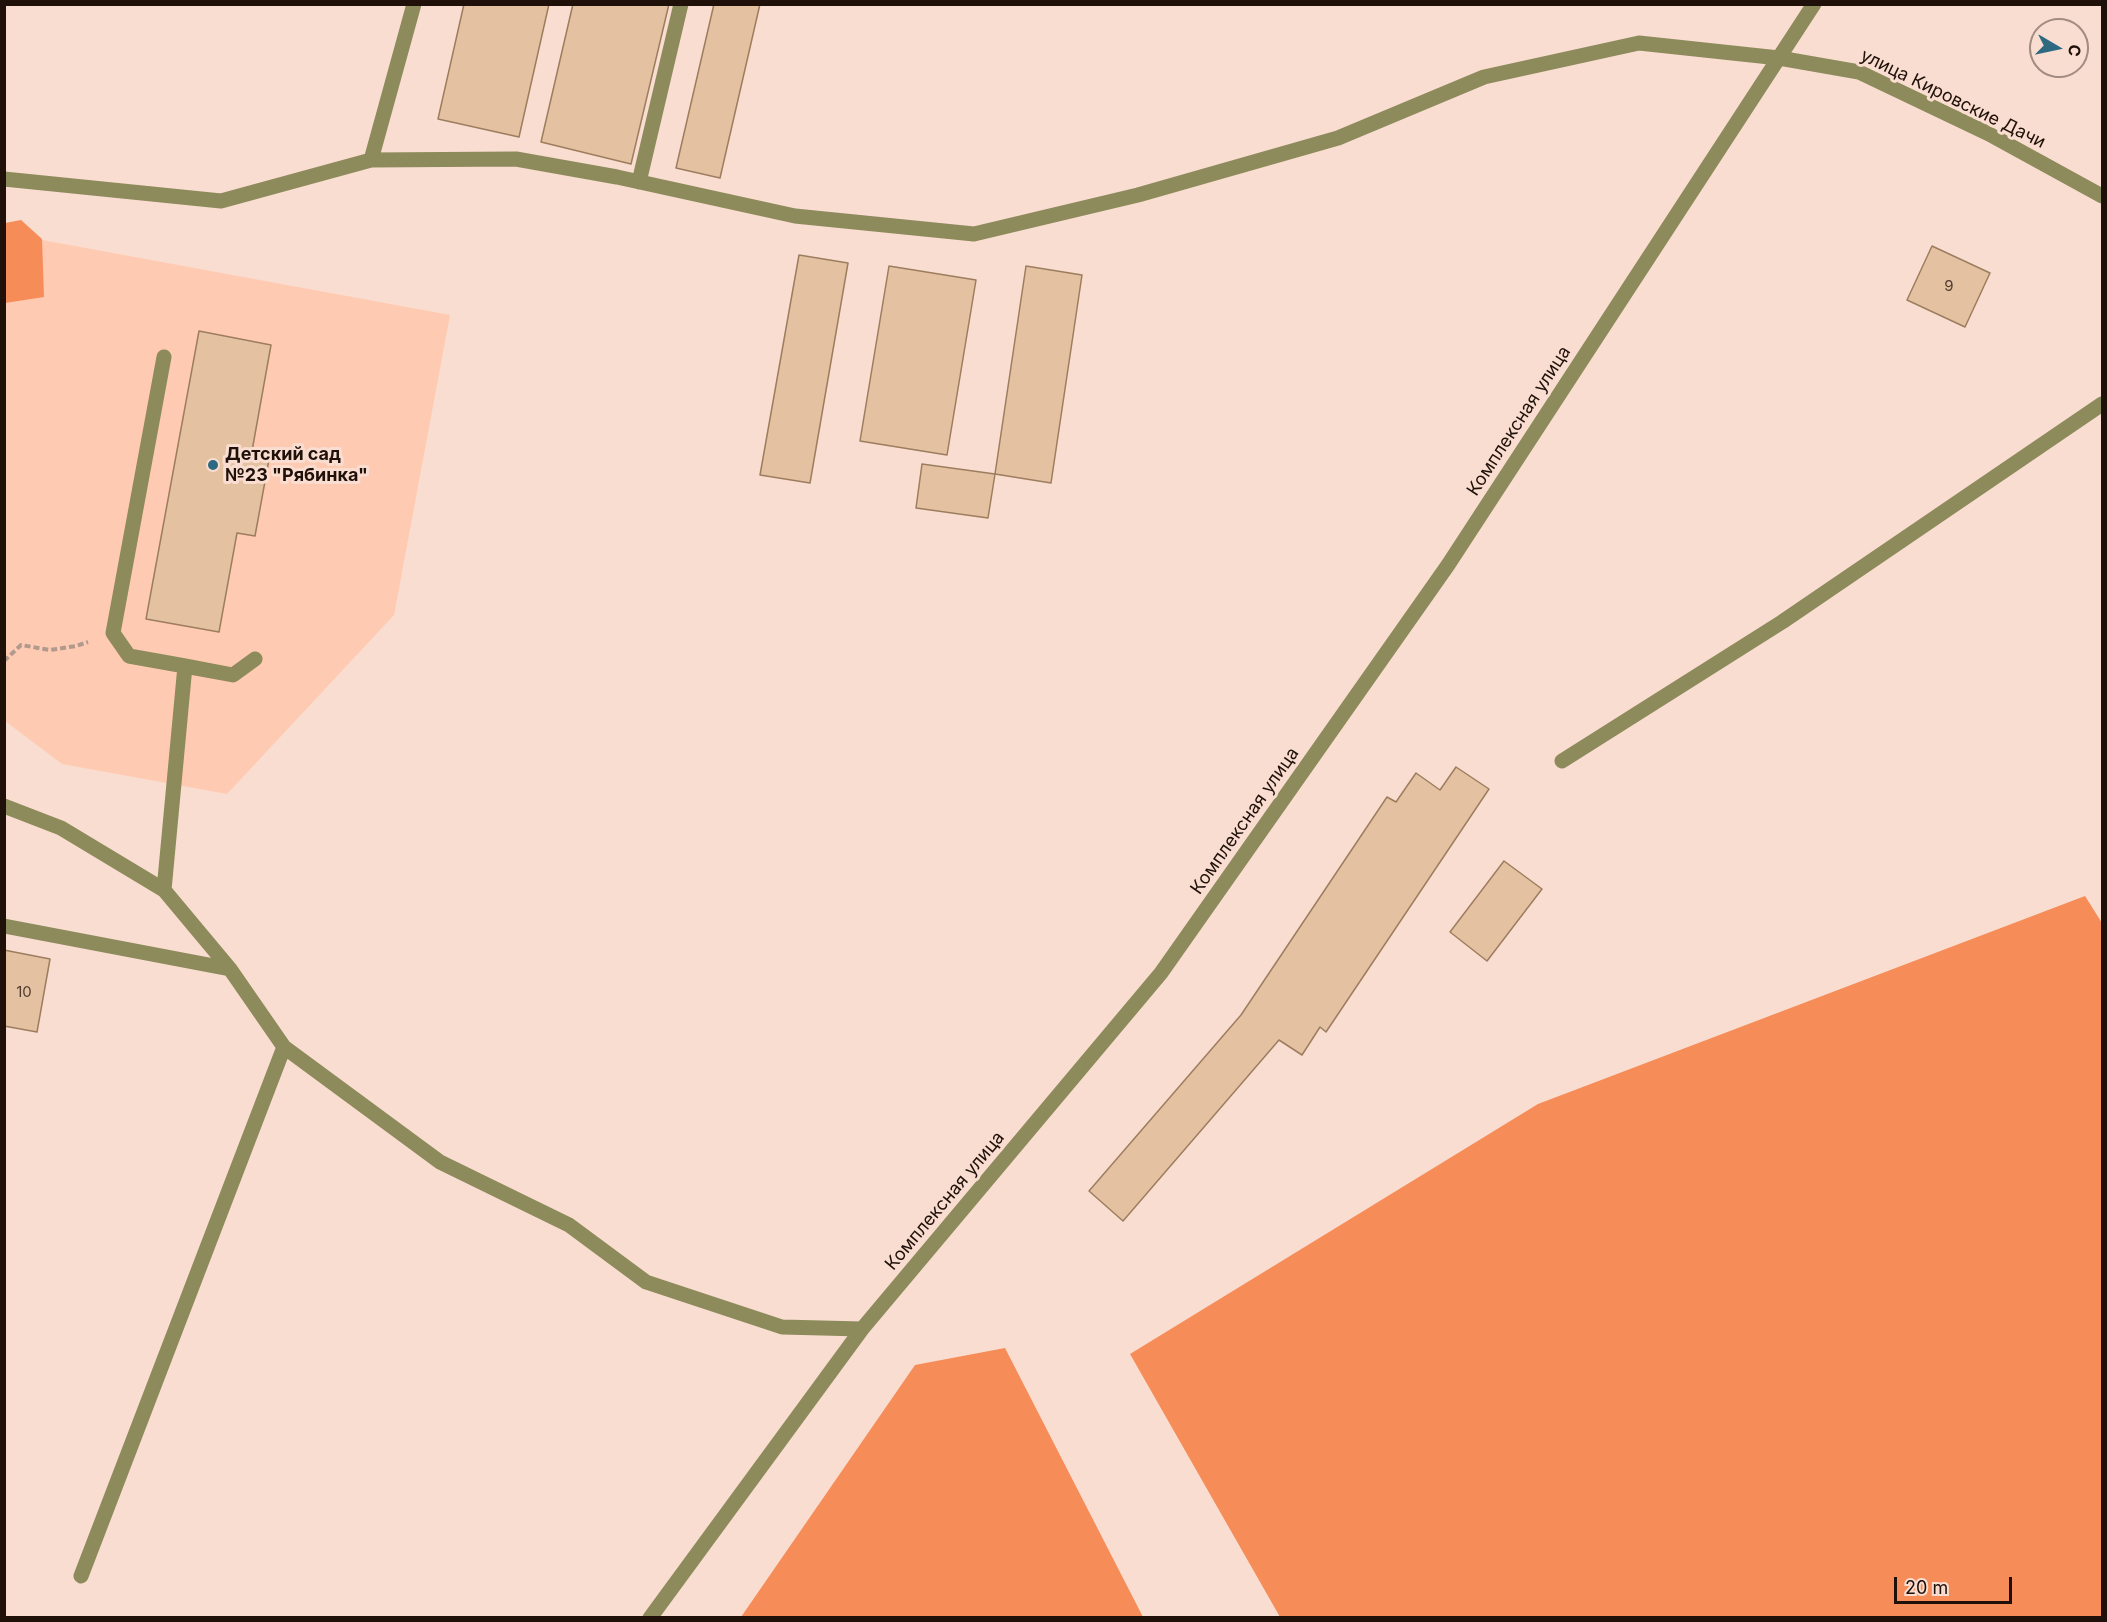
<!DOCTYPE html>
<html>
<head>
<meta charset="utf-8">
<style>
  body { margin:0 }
  #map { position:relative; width:2107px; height:1622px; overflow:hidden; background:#f9ddd0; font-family:Inter,sans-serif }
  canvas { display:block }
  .frame { position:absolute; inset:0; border:6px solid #1f1009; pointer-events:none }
  .north { position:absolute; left:2029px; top:18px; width:60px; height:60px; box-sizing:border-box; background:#f9ddd0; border:2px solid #a28b80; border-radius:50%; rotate:99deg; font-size:16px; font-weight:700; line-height:24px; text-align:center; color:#1f1009 }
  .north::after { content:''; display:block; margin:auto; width:21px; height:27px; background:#2d6a81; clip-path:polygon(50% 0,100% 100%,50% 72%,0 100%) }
  .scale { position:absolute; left:1894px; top:1577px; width:118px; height:27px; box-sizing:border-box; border:3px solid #1f1009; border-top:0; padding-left:8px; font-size:18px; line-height:21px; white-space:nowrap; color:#1f1009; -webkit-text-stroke:4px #f9ddd0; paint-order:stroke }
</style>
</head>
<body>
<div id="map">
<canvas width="2107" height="1622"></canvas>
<div class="frame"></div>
<div class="north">С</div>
<div class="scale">20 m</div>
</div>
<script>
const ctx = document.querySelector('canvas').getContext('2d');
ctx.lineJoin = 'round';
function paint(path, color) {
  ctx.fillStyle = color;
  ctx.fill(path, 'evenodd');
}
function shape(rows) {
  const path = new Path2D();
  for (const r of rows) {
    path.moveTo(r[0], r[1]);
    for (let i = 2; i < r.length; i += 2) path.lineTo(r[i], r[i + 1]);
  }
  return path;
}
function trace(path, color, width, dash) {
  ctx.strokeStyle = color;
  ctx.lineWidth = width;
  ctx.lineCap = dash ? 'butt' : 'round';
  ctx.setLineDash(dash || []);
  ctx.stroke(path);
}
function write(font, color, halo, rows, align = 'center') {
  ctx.font = font + ' Inter,sans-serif';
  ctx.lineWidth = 6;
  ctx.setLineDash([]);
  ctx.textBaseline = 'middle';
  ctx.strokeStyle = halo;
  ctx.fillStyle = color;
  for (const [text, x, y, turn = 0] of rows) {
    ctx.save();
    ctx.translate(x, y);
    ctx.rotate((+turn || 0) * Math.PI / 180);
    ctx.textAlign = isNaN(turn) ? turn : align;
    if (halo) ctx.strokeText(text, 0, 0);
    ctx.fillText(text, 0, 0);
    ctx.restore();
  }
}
paint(shape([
  [4,233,450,315,394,615,227,794,62,764,5,721]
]), '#ffcab2');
paint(shape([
  [21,220,42,239,44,297,5,303,5,223],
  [2085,896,2102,923,2102,1617,1280,1617,1130,1354,1538,1104],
  [1005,1348,1143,1617,741,1617,915,1365]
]), '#f68c58');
const building = shape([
  [464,4,549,4,519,137,438,119,464,4],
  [573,4,669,4,631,164,541,142,573,4],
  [714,4,760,4,720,178,676,168,714,4],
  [1932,246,1990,273,1965,327,1907,300,1932,246],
  [799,255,848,263,810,483,760,475,799,255],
  [889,266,976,280,947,455,860,441,889,266],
  [1026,266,1082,275,1051,483,995,474,1026,266],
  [199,331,271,345,252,451,270,454,255,536,237,533,219,632,146,619,199,331],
  [922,464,995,474,988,518,916,508,922,464],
  [1456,767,1489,789,1326,1032,1320,1027,1302,1055,1279,1040,1123,1221,1089,1191,1241,1015,1387,797,1396,802,1416,773,1440,790,1456,767],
  [1504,861,1542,889,1487,961,1450,932,1504,861],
  [4,950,50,959,37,1032,4,1026,4,950]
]);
paint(building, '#e4c2a1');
trace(building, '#9d7d5f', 1.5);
trace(shape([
  [4,661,21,645,50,650,76,646,88,642]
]), '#b1998e', 4, [6, 3]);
trace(shape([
  [371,160,414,4],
  [4,179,221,201,371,160,516,159,617,177,795,216,974,234,1138,195,1338,138,1484,77,1639,43,1779,58,1859,72,1989,134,2102,196],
  [639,182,681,4],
  [164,357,113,633,129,656,185,666,233,675,255,659],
  [1562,761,1782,622,2102,404],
  [4,806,61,828,164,890,230,969,284,1047,440,1162,569,1225,646,1282,782,1327,862,1329],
  [164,890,185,666],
  [4,926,230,969],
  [81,1576,284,1047],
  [650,1618,862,1329,1161,973,1448,565,1814,4]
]), '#8d8a5b', 15);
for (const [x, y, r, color] of [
  [213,465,6,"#2d6a81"]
]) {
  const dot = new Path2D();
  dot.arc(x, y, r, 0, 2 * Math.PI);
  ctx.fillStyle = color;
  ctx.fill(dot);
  trace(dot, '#f9ddd0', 2);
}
write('15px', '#503c2f', null, [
  ["9",1949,286],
  ["10",24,992]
]);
write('18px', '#1f1009', '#f9ddd0', [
  ["улица Кировские Дачи",1953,99,26],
  ["Комплексная улица",1519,421,-57],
  ["Комплексная улица",1245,821,-55],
  ["Комплексная улица",945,1201,-50]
]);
write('bold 18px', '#1f1009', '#f9ddd0', [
  ["Детский сад",225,455],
  ["№23 \"Рябинка\"",225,476]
], 'left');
</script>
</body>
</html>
